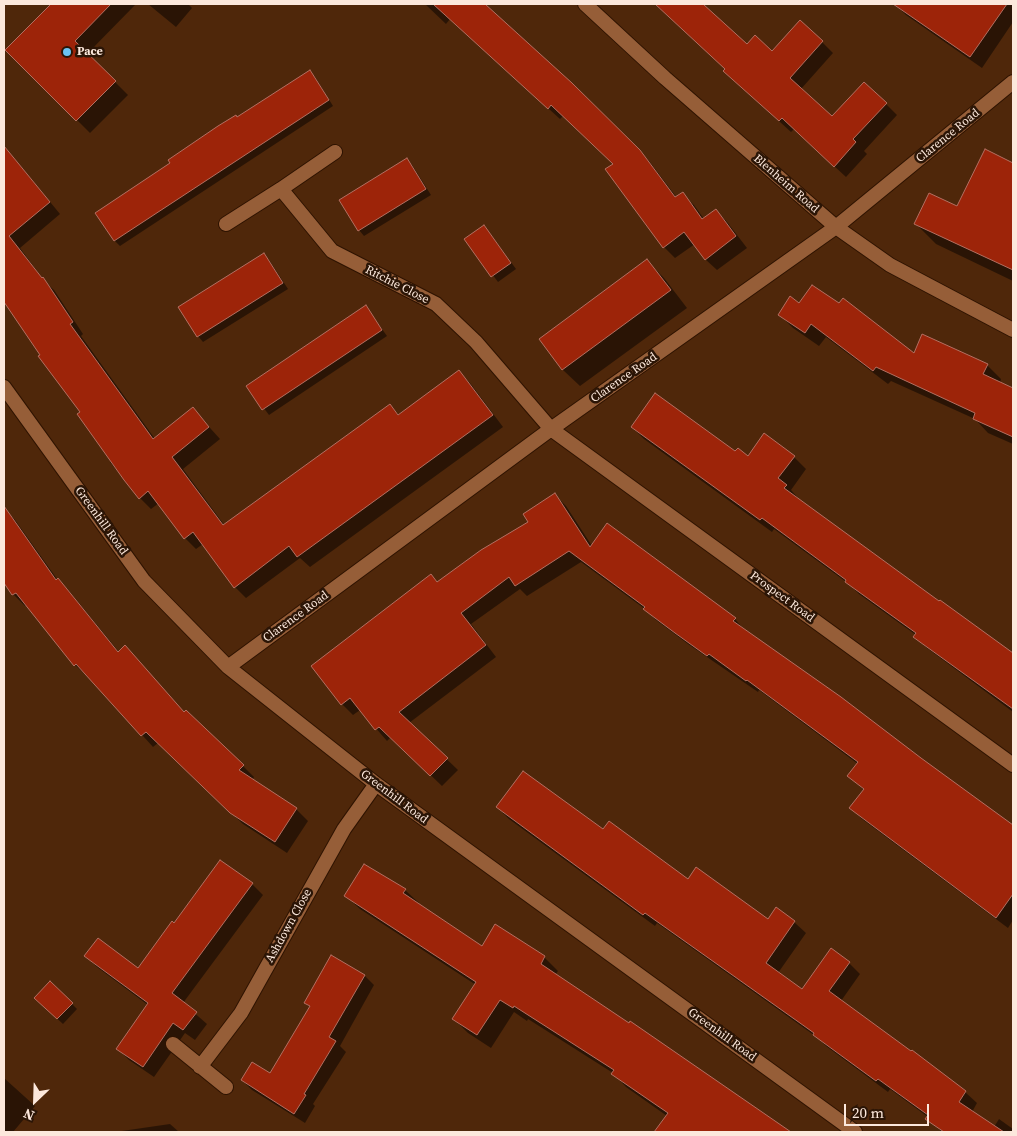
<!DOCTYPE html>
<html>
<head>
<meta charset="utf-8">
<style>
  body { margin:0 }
  #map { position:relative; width:1017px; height:1136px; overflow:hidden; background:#4f270a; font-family:"Source Serif 4",serif }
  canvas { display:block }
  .frame { position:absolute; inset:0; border:5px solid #fce8dc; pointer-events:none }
  .north { position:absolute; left:10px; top:1076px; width:50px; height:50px; -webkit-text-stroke:4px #2b1506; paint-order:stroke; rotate:204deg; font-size:14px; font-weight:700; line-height:20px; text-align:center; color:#fce8dc }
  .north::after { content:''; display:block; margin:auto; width:18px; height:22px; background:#fce8dc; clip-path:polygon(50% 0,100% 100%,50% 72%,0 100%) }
  .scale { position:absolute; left:844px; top:1104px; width:85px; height:22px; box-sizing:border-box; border:2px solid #fce8dc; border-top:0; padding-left:6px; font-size:15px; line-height:18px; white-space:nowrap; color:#fce8dc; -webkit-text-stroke:4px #2b1506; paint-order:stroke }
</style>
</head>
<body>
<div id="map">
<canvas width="1017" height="1136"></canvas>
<div class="frame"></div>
<div class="north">N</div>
<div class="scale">20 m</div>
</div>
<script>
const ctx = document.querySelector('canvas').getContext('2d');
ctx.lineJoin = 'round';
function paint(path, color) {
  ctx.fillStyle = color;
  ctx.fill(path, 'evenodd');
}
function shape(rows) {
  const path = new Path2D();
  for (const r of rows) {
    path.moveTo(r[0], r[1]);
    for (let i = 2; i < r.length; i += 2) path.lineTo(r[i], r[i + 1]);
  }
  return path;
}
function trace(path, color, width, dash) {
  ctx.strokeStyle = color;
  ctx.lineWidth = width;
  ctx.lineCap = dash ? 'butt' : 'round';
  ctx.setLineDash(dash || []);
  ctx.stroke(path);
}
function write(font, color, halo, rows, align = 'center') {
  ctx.font = font + ' "Source Serif 4",serif';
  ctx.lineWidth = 5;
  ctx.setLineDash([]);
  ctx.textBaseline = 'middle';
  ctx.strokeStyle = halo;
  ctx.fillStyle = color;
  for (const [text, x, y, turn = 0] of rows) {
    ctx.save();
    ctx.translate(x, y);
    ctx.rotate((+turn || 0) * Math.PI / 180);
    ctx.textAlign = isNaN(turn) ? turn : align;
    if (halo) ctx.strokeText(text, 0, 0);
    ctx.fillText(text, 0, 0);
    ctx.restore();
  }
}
paint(shape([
  [64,4,136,4,87,54,128,95,90,133,7,50,50,18],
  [148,4,188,4,192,8,176,27],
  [425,4,484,4,571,84,649,161,677,198,682,194,694,205,704,219,716,210,727,222,747,248,717,270,705,259,695,244,675,258,664,247,615,164,563,116,560,119,450,19,446,24],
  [655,4,702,4,747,46,772,53,822,42,833,53,801,89,832,118,886,104,897,115,864,151,867,154,846,177,794,129,791,132,736,82,726,69],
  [895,4,1013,4,1013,22,982,68,906,15],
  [309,71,315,77,333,106,120,246,115,241,96,214],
  [4,146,60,214,20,248,45,282,54,290,83,334,81,336,155,439,193,409,220,439,183,469,225,526,390,406,400,416,459,372,470,383,503,427,310,567,300,558,246,598,235,587,203,544,196,549,185,538,159,503,151,509,140,498,110,462,112,461,82,412,41,356,4,295],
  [407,160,412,165,431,195,364,236,359,230],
  [1006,160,1013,168,1013,281,936,244,916,224,958,208],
  [489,232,516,269,498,282,466,239],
  [264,255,269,260,288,289,203,342,198,336],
  [647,261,664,278,687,308,580,386,563,370,541,339],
  [800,305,914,355,987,365,1001,379,1000,383,1013,389,1013,444,988,433,975,419,891,381,888,384,826,337,819,346,793,328,779,314],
  [366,307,387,336,269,415,248,387],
  [632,427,736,453,748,458,794,457,806,469,791,490,798,498,797,499,1013,655,1013,712,927,648,915,636,916,635,859,594,849,584,774,529,772,532,644,439],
  [555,495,566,506,592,546,735,619,745,631,1013,827,1013,920,1008,928,862,819,851,808,864,790,849,776,858,764,759,690,758,692,688,644,656,620,645,609,581,562,527,596,520,589,471,624,496,657,409,723,458,770,442,786,391,737,387,741,360,710,353,715,342,704,430,575,438,583,529,522],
  [4,508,15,520,57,579,69,591,119,652,243,766,254,777,252,780,296,809,308,821,287,853,243,824,158,743,153,747,88,675,87,676,75,665,26,604,25,606,13,594,4,581],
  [497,807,603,831,688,880,768,921,794,922,806,933,778,973,802,990,849,963,860,974,841,1001,965,1092,977,1103,972,1112,994,1127,999,1119,1013,1129,1013,1132,942,1132,927,1118,928,1117,890,1089,888,1092,826,1046,818,1038,657,923,655,926,509,819],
  [220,862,252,884,263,895,183,1003,207,1024,195,1040,185,1033,154,1077,129,1060,118,1049,148,1005,97,967,86,956,138,969,175,925],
  [405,890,419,903,418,905,482,948,496,926,544,957,558,971,555,975,629,1024,630,1023,788,1132,656,1132,667,1116,626,1087,613,1073,528,1019,527,1021,514,1012,491,1048,468,1033,454,1019,476,985,360,909,346,896],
  [365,976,374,985,340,1046,346,1052,313,1104,315,1106,305,1123,252,1090,242,1080,270,1074,311,1008,305,1002],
  [50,982,77,1009,63,1024,35,998],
  [4,1078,35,1106,13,1132,4,1132],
  [170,1124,179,1132,115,1132]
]), '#0007');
const building = shape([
  [51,4,111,4,75,41,116,81,76,121,5,50,51,4],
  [433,4,485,4,572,83,640,150,675,197,683,192,702,219,716,209,736,236,705,260,684,232,663,248,605,169,613,164,551,105,548,109,433,4],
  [655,4,703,4,747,44,755,35,772,51,800,20,823,41,790,78,832,116,864,82,887,103,853,139,856,142,834,167,782,118,779,121,723,71,725,69,655,4],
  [893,4,1007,4,970,57,893,4],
  [310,70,329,100,114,241,95,213,170,163,168,160,218,126,236,115,237,117,310,70],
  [4,146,50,202,9,236,42,278,43,277,73,322,70,324,153,439,193,407,209,427,172,457,223,525,390,404,398,415,459,370,493,415,297,557,289,546,234,588,193,532,184,539,148,491,139,499,124,480,77,414,80,412,38,356,40,355,4,302,4,146],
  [985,149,1013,163,1013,270,914,224,929,193,957,206,985,149],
  [407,158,426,189,358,231,339,200,407,158],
  [484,225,511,263,491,277,464,239,484,225],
  [264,253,283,283,197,337,178,307,264,253],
  [647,259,671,290,562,370,539,339,647,259],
  [812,285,839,303,843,298,914,353,922,334,988,364,983,374,1013,388,1013,437,973,419,975,413,876,367,873,371,811,324,805,333,778,315,790,296,799,303,812,285],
  [366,305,382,330,262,410,246,386,366,305],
  [655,393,735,451,738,448,748,456,764,433,795,456,778,478,787,485,784,488,939,601,940,600,1013,653,1013,709,913,637,916,633,845,582,846,580,762,518,760,520,631,427,655,393],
  [555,493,590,547,607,523,736,618,733,621,841,697,921,758,1013,825,1013,894,996,918,849,808,864,789,847,776,858,762,747,680,746,681,709,654,707,656,675,633,643,609,645,607,569,551,515,586,509,577,461,613,486,645,399,712,448,758,430,776,379,727,375,730,350,698,341,705,311,666,431,574,437,582,481,550,528,522,523,514,555,493],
  [4,506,56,580,58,578,118,652,125,645,184,712,186,710,244,765,239,770,297,808,275,842,230,813,146,732,141,736,76,664,74,666,16,593,12,595,4,583,4,506],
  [523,771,603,829,609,821,688,879,696,867,768,919,776,907,795,921,766,963,802,989,831,948,850,962,829,991,911,1051,912,1050,966,1091,959,1102,1004,1132,944,1132,925,1119,928,1115,878,1079,876,1081,813,1035,814,1033,645,913,643,915,496,807,523,771],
  [220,860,253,883,172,993,197,1012,183,1030,173,1023,143,1067,116,1049,148,1003,84,956,98,938,138,968,172,921,174,923,220,860],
  [364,864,406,889,403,893,482,946,495,924,545,956,541,964,629,1023,630,1021,791,1132,654,1132,668,1113,611,1074,614,1070,514,1006,513,1008,500,1000,477,1035,452,1019,476,982,344,896,364,864],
  [331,955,365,975,329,1037,336,1041,304,1094,306,1095,294,1114,241,1080,252,1062,270,1073,310,1006,304,1003,331,955],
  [50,981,73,1003,57,1019,34,998,50,981]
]);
paint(building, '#9d2409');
trace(building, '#b36f61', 1);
const minor = shape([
  [585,4,665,78,836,227,890,265,1013,330],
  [281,189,332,251,436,304,476,342,551,429,1013,765],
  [226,224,281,189,335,152],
  [4,387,144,581,228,667,376,784,855,1132],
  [228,667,551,429,836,227,1013,82],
  [173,1044,226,1087],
  [200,1067,241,1013,344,829,376,784]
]);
trace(minor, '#2e1301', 16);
trace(minor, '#965e38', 14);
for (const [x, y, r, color] of [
  [67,52,5,"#6ac3f1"]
]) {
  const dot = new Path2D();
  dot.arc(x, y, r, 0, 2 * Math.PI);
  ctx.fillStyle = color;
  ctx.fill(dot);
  trace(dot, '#2b1506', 2);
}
write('bold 12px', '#fce8dc', '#2b1506', [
  ["Pace",77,52]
], 'left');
write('12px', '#fce8dc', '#2b1506', [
  ["Clarence Road",948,136,-39],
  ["Blenheim Road",786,184,41],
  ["Ritchie Close",397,285,27],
  ["Clarence Road",624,378,-35],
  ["Greenhill Road",101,521,54],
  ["Prospect Road",782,597,36],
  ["Clarence Road",296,617,-36],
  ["Greenhill Road",394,797,37],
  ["Ashdown Close",289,926,-61],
  ["Greenhill Road",722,1035,36]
]);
</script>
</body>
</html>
